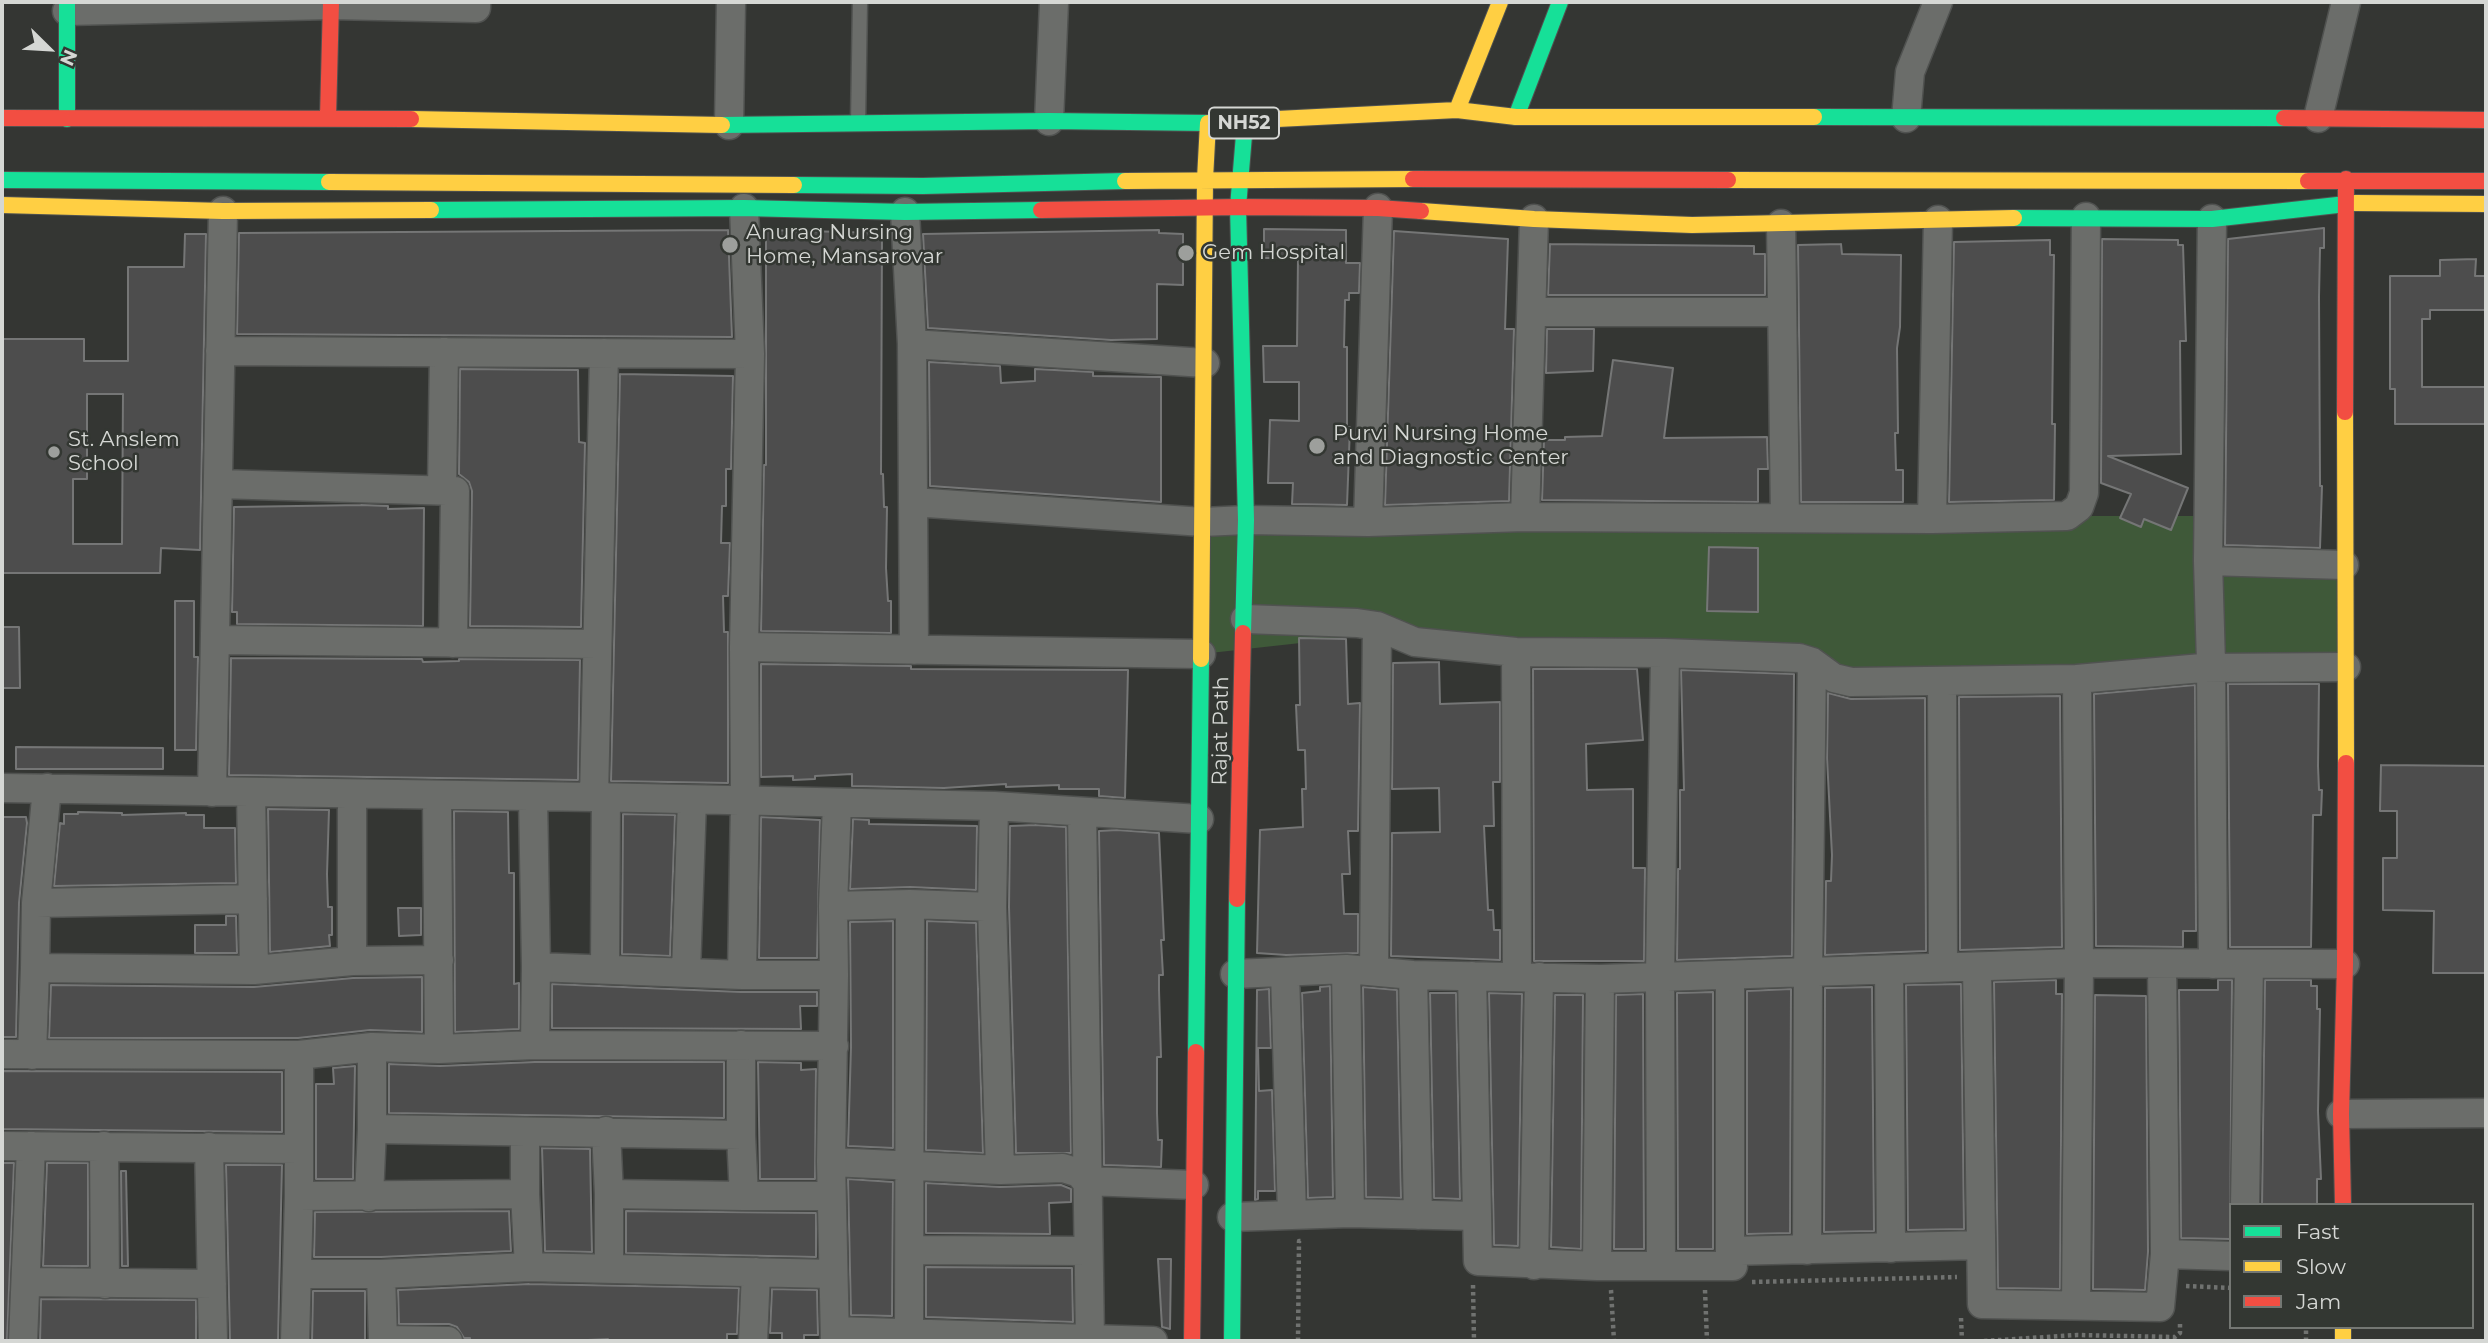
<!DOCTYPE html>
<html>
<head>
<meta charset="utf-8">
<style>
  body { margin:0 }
  #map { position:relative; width:2488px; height:1343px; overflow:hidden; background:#343633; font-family:Montserrat,sans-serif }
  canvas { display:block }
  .frame { position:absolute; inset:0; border:4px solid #d5d7d4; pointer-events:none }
  .legend { position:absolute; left:2229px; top:1203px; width:245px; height:126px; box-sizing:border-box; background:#333732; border:2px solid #747773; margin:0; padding:9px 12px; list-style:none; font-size:21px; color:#d5d7d4 }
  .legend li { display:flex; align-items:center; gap:14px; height:35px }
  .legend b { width:35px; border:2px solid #747773 }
  .north { position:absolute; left:14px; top:14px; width:70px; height:70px; -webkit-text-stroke:5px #333732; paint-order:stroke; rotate:114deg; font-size:19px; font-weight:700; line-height:28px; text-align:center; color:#d5d7d4 }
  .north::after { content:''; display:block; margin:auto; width:24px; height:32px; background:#d5d7d4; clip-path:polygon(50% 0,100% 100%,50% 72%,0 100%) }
</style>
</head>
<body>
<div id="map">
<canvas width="2488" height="1343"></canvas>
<div class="frame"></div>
<ul class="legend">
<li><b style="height:9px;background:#16e098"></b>Fast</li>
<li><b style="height:9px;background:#ffcf43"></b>Slow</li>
<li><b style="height:9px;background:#f24e42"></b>Jam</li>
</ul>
<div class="north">N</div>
</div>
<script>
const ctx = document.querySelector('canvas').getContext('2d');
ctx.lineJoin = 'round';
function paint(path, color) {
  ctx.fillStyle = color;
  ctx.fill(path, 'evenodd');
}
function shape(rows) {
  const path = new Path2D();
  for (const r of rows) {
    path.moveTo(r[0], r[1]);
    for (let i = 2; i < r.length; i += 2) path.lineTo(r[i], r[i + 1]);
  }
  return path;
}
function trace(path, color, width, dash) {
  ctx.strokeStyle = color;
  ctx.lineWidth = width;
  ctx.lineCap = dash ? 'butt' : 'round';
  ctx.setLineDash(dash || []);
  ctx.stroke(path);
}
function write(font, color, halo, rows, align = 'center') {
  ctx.font = font + ' Montserrat,sans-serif';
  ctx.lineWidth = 5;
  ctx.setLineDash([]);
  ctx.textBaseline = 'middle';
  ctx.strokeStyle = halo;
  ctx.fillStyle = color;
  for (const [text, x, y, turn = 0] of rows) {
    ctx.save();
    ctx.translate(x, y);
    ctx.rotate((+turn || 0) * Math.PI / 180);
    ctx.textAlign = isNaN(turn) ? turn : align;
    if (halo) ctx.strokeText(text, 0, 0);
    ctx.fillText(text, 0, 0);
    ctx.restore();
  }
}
paint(shape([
  [2067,516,2210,516,2208,561,2344,565,2346,667,1812,674,1382,634,1201,654,1203,522]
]), '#3f5939');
const building = shape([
  [2324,228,2324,248,2320,248,2319,297,2320,486,2322,486,2320,548,2225,545,2228,239,2324,228],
  [1264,229,1346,230,1346,263,1360,263,1359,293,1349,293,1349,300,1345,300,1344,347,1347,347,1347,427,1350,427,1347,505,1292,504,1293,483,1268,483,1270,420,1299,421,1299,382,1264,382,1263,346,1297,346,1298,258,1264,258,1264,229],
  [728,230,732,337,237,334,239,233,728,230],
  [766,230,882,233,881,474,883,474,884,507,887,507,886,568,888,601,891,601,891,633,761,631,764,465,766,465,766,230],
  [1159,230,1159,233,1183,234,1183,285,1157,284,1157,339,1111,340,928,328,923,234,1159,230],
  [1394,231,1508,239,1505,329,1514,329,1509,501,1385,505,1394,231],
  [185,234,206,234,200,550,161,548,160,573,2,573,2,339,84,339,84,361,128,361,128,267,184,267,185,234],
  [87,394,123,394,122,544,73,544,73,479,87,479,87,394],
  [2102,239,2178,240,2178,245,2183,245,2186,341,2180,341,2181,454,2108,456,2188,488,2171,530,2144,519,2141,527,2120,518,2131,494,2101,483,2102,239],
  [2050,240,2050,255,2054,255,2052,424,2055,424,2054,500,1949,502,1954,242,2050,240],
  [1550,244,1754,246,1754,254,1765,254,1765,295,1548,295,1550,244],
  [1841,244,1842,254,1901,255,1900,327,1897,348,1898,433,1895,433,1896,470,1903,470,1903,502,1801,502,1798,245,1841,244],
  [2476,259,2475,276,2486,276,2486,310,2430,310,2430,319,2422,319,2422,387,2486,387,2486,424,2395,424,2395,389,2390,389,2390,276,2440,276,2440,260,2476,259],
  [1547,329,1594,329,1593,371,1546,373,1547,329],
  [1613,360,1673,368,1664,438,1767,437,1768,469,1758,469,1758,502,1542,500,1544,440,1565,440,1565,437,1602,436,1613,360],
  [929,362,1000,366,1001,383,1035,381,1035,369,1093,372,1093,376,1161,377,1161,502,930,486,929,362],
  [460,369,578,370,579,442,585,443,581,627,470,626,472,491,469,482,459,474,460,369],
  [620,374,733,376,731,469,726,469,726,506,722,506,721,543,730,543,728,596,723,596,724,632,728,632,728,783,611,781,620,374],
  [361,505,388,506,388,509,424,508,423,626,237,624,237,612,232,612,234,507,361,505],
  [1709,547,1758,548,1758,612,1707,611,1709,547],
  [175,601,194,601,194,657,198,657,196,750,175,750,175,601],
  [2,627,19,627,20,688,2,688,2,627],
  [1299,638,1346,639,1348,704,1360,703,1358,831,1348,831,1350,874,1342,874,1344,914,1358,914,1358,953,1286,955,1257,953,1260,830,1303,827,1302,789,1306,789,1305,750,1298,750,1296,705,1300,705,1299,638],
  [231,658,422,659,423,662,459,661,459,659,580,660,578,780,229,775,231,658],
  [1439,662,1440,704,1500,702,1500,782,1493,782,1494,826,1484,826,1488,910,1493,910,1494,930,1500,930,1500,960,1391,956,1392,833,1440,832,1439,788,1392,789,1393,663,1439,662],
  [761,664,911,666,911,669,1128,670,1125,798,1099,796,1099,789,1059,789,1059,785,1006,787,1006,784,944,788,852,786,852,774,815,776,815,779,793,780,793,776,761,777,761,664],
  [1533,669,1637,669,1643,740,1586,744,1587,790,1633,789,1633,868,1645,868,1644,961,1534,961,1533,669],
  [1681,670,1794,674,1792,956,1677,960,1678,869,1680,869,1680,790,1684,790,1681,670],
  [2228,684,2319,684,2318,766,2319,790,2322,790,2321,815,2313,815,2311,947,2230,947,2228,684],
  [2195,685,2196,931,2183,931,2183,947,2096,946,2094,694,2195,685],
  [1828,693,1851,699,1925,698,1926,951,1825,955,1826,881,1831,881,1832,855,1827,758,1828,693],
  [2060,696,2062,947,1960,950,1959,697,2060,696],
  [16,747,163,748,163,769,16,769,16,747],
  [2381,765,2486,766,2486,973,2433,973,2434,911,2383,910,2383,858,2397,858,2397,811,2380,811,2381,765],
  [268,809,329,810,327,874,328,907,332,907,332,935,329,935,330,946,270,952,268,809],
  [454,811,508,812,509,873,514,873,514,984,519,983,519,1029,455,1032,454,811],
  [78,812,122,813,122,815,186,813,186,815,204,815,204,828,235,828,236,883,54,886,60,823,64,824,64,814,78,814,78,812],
  [623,814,675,815,670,956,622,954,623,814],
  [2,817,26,817,27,823,19,903,16,1037,2,1037,2,817],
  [761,817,820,820,817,958,759,958,761,817],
  [853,819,869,820,869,824,977,826,976,890,910,887,850,889,853,819],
  [1035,825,1066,827,1071,1153,1016,1153,1009,907,1010,826,1035,825],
  [1117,830,1159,833,1164,940,1161,940,1163,975,1159,975,1159,990,1161,1057,1157,1057,1157,1113,1158,1140,1162,1140,1161,1167,1104,1165,1099,831,1117,830],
  [398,908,421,908,421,935,399,936,398,908],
  [226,916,236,916,237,953,195,953,195,925,226,925,226,916],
  [893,921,893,1148,848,1146,851,1047,850,922,893,921],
  [927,921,976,923,983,1153,926,1150,927,921],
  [422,977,422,1032,370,1030,298,1038,49,1038,51,985,254,987,353,978,422,977],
  [2056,980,2056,994,2062,994,2060,1289,1998,1288,1994,982,2056,980],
  [2218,980,2232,980,2230,1239,2181,1238,2179,990,2218,990,2218,980],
  [2265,980,2311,980,2311,986,2317,986,2317,1009,2320,1009,2318,1111,2321,1179,2317,1179,2317,1205,2262,1205,2265,980],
  [552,984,741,992,817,992,817,1006,800,1006,801,1029,552,1028,552,984],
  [1961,984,1964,1229,1908,1230,1906,985,1961,984],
  [1330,986,1333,1197,1308,1198,1302,993,1320,991,1320,987,1330,986],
  [1363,987,1397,990,1401,1198,1366,1197,1363,987],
  [1872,987,1874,1231,1824,1232,1825,988,1872,987],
  [1269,989,1271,1048,1258,1048,1259,1091,1272,1090,1275,1191,1258,1191,1258,1199,1255,1200,1257,990,1269,989],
  [1791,989,1790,1233,1747,1234,1747,991,1791,989],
  [1713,992,1713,1249,1678,1249,1677,993,1713,992],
  [1430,993,1456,993,1460,1199,1434,1198,1430,993],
  [1489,993,1522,994,1518,1246,1494,1245,1489,993],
  [1643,994,1644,1249,1614,1249,1616,995,1643,994],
  [1555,995,1583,995,1581,1249,1551,1247,1555,995],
  [2095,995,2146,996,2148,1252,2145,1290,2093,1289,2095,995],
  [535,1062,724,1062,724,1118,389,1113,389,1064,440,1066,535,1062],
  [758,1062,801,1063,801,1070,816,1069,815,1179,760,1179,758,1062],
  [355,1066,353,1179,316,1179,316,1084,334,1084,333,1068,355,1066],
  [2,1071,282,1072,282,1132,2,1129,2,1071],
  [542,1148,590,1149,592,1252,545,1251,542,1148],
  [2,1163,14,1163,7,1341,2,1341,2,1163],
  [47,1163,88,1163,88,1266,43,1266,47,1163],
  [226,1165,282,1165,278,1341,230,1341,226,1165],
  [121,1171,126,1171,128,1266,122,1266,121,1171],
  [848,1179,893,1182,892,1316,851,1315,848,1179],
  [926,1183,1000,1187,1061,1185,1071,1189,1071,1202,1049,1203,1050,1234,926,1233,926,1183],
  [509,1211,511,1251,381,1257,314,1257,315,1212,509,1211],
  [626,1211,816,1213,816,1257,626,1253,626,1211],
  [1158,1259,1171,1259,1170,1329,1162,1327,1158,1259],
  [926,1267,1072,1268,1073,1322,926,1317,926,1267],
  [529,1284,739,1288,737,1334,727,1334,727,1341,608,1341,608,1339,567,1341,470,1341,470,1338,464,1338,457,1327,449,1324,399,1324,398,1290,529,1284],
  [772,1289,817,1290,818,1335,804,1335,804,1341,782,1341,782,1333,770,1333,772,1289],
  [313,1291,365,1291,365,1341,312,1341,313,1291],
  [41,1299,196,1300,196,1341,40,1341,41,1299]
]);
paint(building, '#4d4d4d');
trace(building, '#757676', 2);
const lane = shape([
  [858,123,860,2]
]);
const street = shape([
  [67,11,331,5,476,8,476,2],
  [1906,118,1910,72,1938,2],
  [2318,118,2346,2],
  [1049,121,1054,2],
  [729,125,731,2],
  [905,212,912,344,914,650],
  [2212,219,2208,561,2211,663,2213,964],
  [1781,224,1785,517],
  [1532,312,1782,312],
  [912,344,1205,363],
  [220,351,750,354],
  [219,484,455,491,453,643],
  [442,490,444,352],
  [913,502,1203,522,1246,520,1368,522,1525,517,1932,519,2067,516,2079,507,2084,493,2086,217],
  [1525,517,1534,219],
  [1932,519,1938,220],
  [1368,522,1378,208],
  [2208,561,2344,565],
  [1245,619,1357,623,1377,626,1415,642,1516,652,1665,653,1799,658,1812,662,1834,678,1851,682,2077,679,2079,963,2076,1305],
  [215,640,597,644],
  [744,647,1201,654],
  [1516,652,1517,977],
  [2077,679,2202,668,2346,667],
  [1942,681,1943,967],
  [2,788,594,797,994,806,1199,819],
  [47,788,36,903,35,968,254,970,352,961,439,960],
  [212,792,223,211],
  [251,793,254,970],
  [437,796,439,1049],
  [533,797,536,967,535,1045],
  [594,797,604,353],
  [994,806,992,907,1000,1170],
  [1082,812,1090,1339],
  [36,903,253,899],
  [833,906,910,904,992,907],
  [352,961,352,794],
  [536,967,742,975,834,975],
  [1977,967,1982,1304,2160,1307,2165,1254,2162,964],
  [605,969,606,797],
  [1346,969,1350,1213],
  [1889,970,1891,1248],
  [1374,971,1377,626],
  [686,972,692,800],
  [1285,972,1292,1215],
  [1235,974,1346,969,1413,975,1600,979,2079,963,2345,964],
  [742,975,745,801,744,647,750,354,744,208],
  [1413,975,1418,1215],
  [1472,976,1478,1261,1597,1266,1733,1266,1730,1251,1730,975],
  [741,1045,741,1135,744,1196,831,1196],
  [2,1054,299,1055,372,1047,439,1049,535,1045,834,1046],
  [32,1055,35,968],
  [2341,1114,2486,1113],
  [372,1129,741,1135],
  [606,1131,609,1194,744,1196],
  [2,1146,298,1149],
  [104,1146,105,1284],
  [209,1147,213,1341],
  [831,1162,1000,1170,1063,1168,1079,1173,1086,1181,1194,1185],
  [525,1194,529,1267],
  [609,1194,609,1268],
  [299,1196,525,1194,525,1132],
  [369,1197,372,1129,372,1047],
  [2245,1205,2249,964],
  [1232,1217,1350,1213,1476,1216],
  [910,1250,1088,1251],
  [1807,1250,1808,974,1812,662],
  [1730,1251,1981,1245],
  [2165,1254,2231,1256],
  [1534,1265,1539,977],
  [1661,1265,1660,976,1665,653],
  [1597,1266,1600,979],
  [298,1274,381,1274,529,1267,832,1274],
  [381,1274,383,1341],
  [27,1282,212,1284],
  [835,1331,1153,1341],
  [909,1335,910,904],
  [383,1340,448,1341],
  [23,1341,31,1146],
  [295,1341,299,1196,299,1055],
  [753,1341,756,1272],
  [835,1341,831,1162,834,975,833,906,837,803]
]);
const fast = shape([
  [67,2,67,119],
  [1516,117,1560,2],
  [1814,117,2284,118],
  [722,125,1049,121,1208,123,1257,120],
  [2,180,329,182],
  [794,185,923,186,1125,181],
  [431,210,744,208,905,212,1041,210],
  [2014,218,2212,219,2355,203],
  [1243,633,1246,520,1238,207,1245,123],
  [1196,1052,1201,659],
  [1232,1341,1237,899]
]);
const slow = shape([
  [1457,110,1500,2],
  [411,119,722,125],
  [1257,120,1457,110,1516,117,1814,117],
  [1728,180,2308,181],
  [1125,181,1413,179],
  [329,182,794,185],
  [2355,203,2486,204],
  [2,205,223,211,431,210],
  [1421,211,1534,219,1692,225,2014,218],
  [2345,412,2346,763],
  [1201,659,1205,179,1208,123],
  [2343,1327,2343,1341]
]);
const jam = shape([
  [328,117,331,2],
  [2,118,411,119],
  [2284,118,2486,120],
  [1413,179,1728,180],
  [2308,181,2486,181],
  [1041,210,1238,207,1378,208,1421,211],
  [2345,412,2346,179],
  [1237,899,1243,633],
  [2343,1205,2341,1114,2345,964,2346,763],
  [1192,1341,1196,1052]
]);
trace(lane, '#505250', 17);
trace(street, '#505250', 31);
trace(fast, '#505250', 18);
trace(slow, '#505250', 18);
trace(jam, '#505250', 18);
trace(shape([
  [1752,1282,1957,1277],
  [1473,1285,1474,1341],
  [2186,1286,2231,1288],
  [1611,1290,1614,1341],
  [1705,1290,1707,1341],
  [1961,1318,1962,1341],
  [1298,1341,1299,1241,1303,1241],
  [1984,1341,2077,1335,2175,1337,2180,1333,2180,1322],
  [2306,1341,2306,1327]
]), '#707270', 4.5, [3.5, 3.5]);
trace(lane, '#6b6d6a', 14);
trace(street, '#6b6d6a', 28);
trace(fast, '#16e098', 16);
trace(slow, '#ffcf43', 16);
trace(jam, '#f24e42', 16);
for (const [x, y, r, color] of [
  [730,245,9,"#9d9f9c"],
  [1186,253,9,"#9d9f9c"],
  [1317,446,9,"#9d9f9c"],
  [54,452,7,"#9d9f9c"]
]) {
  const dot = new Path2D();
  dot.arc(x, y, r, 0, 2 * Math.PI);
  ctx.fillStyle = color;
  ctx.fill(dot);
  trace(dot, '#333732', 2.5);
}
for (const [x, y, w] of [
  [1244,123,70]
]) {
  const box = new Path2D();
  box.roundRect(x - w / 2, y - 15.5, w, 31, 5);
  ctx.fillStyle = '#333732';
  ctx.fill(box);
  trace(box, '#d5d7d4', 2);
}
write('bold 19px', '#d5d7d4', null, [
  ["NH52",1244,123]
]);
write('21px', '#d5d7d4', '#333732', [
  ["Anurag Nursing",746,233],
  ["Home, Mansarovar",746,257],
  ["Gem Hospital",1202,253],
  ["Purvi Nursing Home",1333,434],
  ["and Diagnostic Center",1333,458],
  ["St. Anslem",68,440],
  ["School",68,464]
], 'left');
write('21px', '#d5d7d4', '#333732', [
  ["Rajat Path",1221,731,-89]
]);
</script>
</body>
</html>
